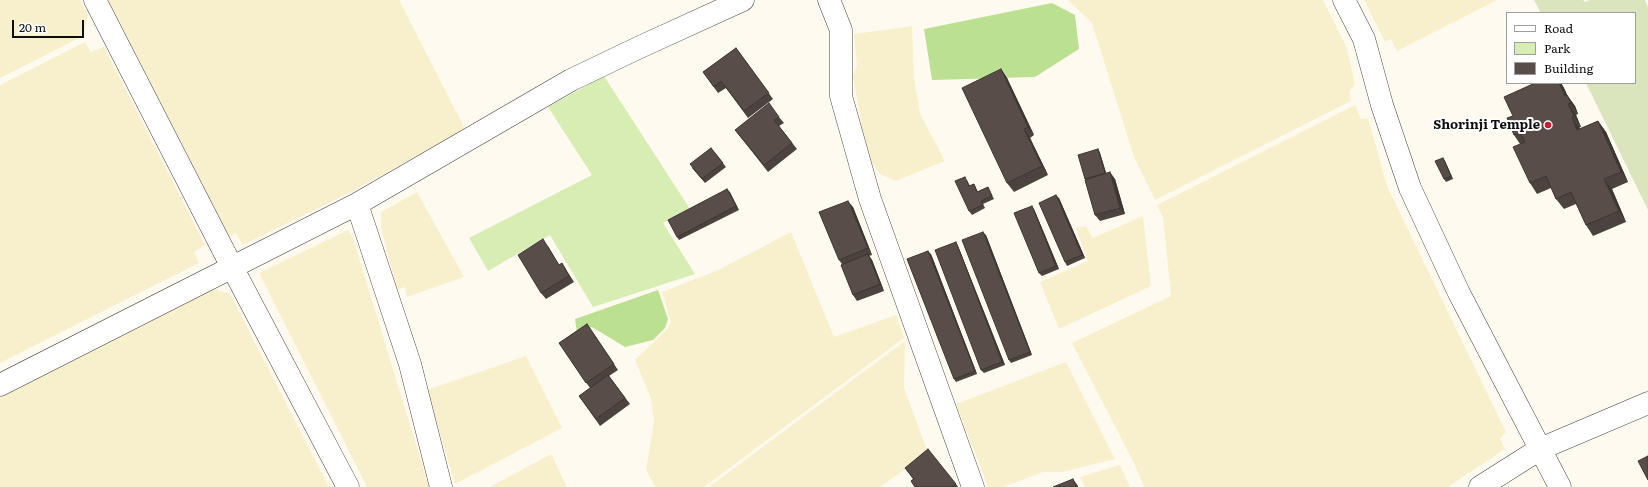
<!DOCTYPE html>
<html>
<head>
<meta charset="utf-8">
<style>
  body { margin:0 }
  #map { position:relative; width:1648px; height:487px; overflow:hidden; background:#fffaef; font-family:Literata,serif }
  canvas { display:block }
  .legend { position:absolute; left:1506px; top:12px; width:130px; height:72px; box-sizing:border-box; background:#fff; border:1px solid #9f9f9f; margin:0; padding:5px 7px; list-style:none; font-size:12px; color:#0e0e0e }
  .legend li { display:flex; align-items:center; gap:8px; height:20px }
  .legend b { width:20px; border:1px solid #9f9f9f }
  .scale { position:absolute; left:12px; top:20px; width:72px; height:18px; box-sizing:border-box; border:2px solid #0e0e0e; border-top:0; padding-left:5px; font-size:12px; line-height:14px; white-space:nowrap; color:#0e0e0e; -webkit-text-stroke:3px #fff; paint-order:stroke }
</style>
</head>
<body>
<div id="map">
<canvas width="1648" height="487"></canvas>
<ul class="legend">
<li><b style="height:5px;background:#fff"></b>Road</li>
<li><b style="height:11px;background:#d7edb4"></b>Park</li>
<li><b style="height:11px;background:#584d49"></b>Building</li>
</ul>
<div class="scale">20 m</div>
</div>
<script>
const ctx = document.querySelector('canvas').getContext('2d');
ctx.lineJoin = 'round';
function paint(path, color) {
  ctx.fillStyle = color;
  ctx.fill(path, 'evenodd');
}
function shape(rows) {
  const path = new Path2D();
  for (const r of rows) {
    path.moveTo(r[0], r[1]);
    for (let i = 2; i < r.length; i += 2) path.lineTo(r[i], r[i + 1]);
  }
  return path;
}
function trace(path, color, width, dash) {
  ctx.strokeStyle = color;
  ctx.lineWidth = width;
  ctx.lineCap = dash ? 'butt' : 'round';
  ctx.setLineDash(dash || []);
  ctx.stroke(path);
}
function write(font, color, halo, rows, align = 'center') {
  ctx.font = font + ' Literata,serif';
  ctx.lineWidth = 4;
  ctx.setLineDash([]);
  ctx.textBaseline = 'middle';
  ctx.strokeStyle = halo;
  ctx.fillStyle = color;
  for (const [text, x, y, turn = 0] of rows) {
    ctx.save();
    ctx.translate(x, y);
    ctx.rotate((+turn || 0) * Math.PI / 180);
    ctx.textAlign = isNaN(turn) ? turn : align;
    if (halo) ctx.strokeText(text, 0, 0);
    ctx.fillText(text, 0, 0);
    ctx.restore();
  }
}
paint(shape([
  [0,0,80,0,88,16,83,36,0,78],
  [108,0,399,0,465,129,351,192,243,245,236,233,229,237],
  [1068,0,1323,0,1345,44,1348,53,1355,85,1349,91,1351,101,1155,200,1134,157,1092,23],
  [1364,0,1497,0,1397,51,1391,39,1385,42],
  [912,26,914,77,920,114,945,161,896,181,880,174,867,156,853,76,857,66,854,34],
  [85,42,91,52,104,47,205,245,194,252,199,263,0,363,0,85],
  [1355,105,1361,119,1368,118,1387,186,1506,432,1500,439,1505,449,1448,487,1144,487,1133,461,1072,343,1171,296,1163,218,1157,205],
  [417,192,464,277,407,297,405,287,397,290,381,228,381,212],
  [1143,216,1151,286,1059,329,1040,282,1088,261,1076,228,1086,226,1093,238],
  [348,230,353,238,429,487,367,487,259,273],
  [791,232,834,337,896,315,904,338,704,487,657,487,654,485,646,470,654,421,651,399,635,360,668,328,671,322,662,292,718,270],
  [211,288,230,294,329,487,0,487,0,396],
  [905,341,904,388,928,453,880,487,709,487],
  [526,356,562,428,455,484,427,390],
  [1066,362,1115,459,1062,472,1043,472,1003,487,988,487,956,404],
  [551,454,567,487,490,487],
  [1120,465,1130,487,1085,487,1080,477]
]), '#f8f0cc');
paint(shape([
  [604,76,690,209,663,223,695,274,593,307,550,235,488,271,469,238,592,175,548,107]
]), '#d7edb4');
paint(shape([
  [1052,3,1075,15,1079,49,1035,77,932,80,924,29],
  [658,290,668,319,665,328,653,340,625,347,592,327,577,333,575,319]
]), '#bce092');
paint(shape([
  [1534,0,1583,0,1585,2,1590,0,1645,0,1648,7,1648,210,1586,83,1635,83,1635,13,1541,13]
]), '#dae4bd');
const minor = shape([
  [95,0,232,267,348,487],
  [829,0,841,30,841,96,870,199,973,487],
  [1344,0,1364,39,1382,105,1410,188,1459,293,1560,487],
  [357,204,410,364,441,487],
  [0,385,357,204,571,80,640,47,743,0],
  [1480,487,1540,449,1648,403]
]);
trace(minor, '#414141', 23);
trace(minor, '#fff', 22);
paint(shape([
  [736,48,773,99,748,118,726,88,718,93,703,72],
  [1001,69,1007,78,1034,135,1030,138,1048,175,1014,192,1007,183],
  [1535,83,1561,83,1564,88,1567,95,1575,106,1578,114,1576,115,1581,127,1579,128,1580,129,1598,121,1606,132,1628,182,1612,189,1626,222,1593,236,1586,225,1576,204,1564,209,1556,199,1551,188,1537,194,1530,183,1520,144,1514,135,1513,116],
  [779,117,784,123,779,126,797,149,768,172,735,130],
  [711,148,726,167,705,183,692,168],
  [1098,149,1100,153,1106,173,1115,179,1125,214,1100,221,1095,215,1085,179],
  [1443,158,1445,161,1453,179,1446,182,1444,179],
  [967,180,970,186,974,184,978,192,988,187,994,199,983,204,985,208,972,215,969,211],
  [727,189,739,210,679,240,677,237],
  [1059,198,1085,258,1067,266,1065,262],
  [853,207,872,255,869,256,872,260,884,291,857,301,853,295,842,264,839,260],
  [1034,209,1059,269,1042,276,1039,273],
  [986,235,1032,355,1011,363,1009,360],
  [548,246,559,265,562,263,574,282,546,299,541,293],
  [958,246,1005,365,984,373,981,370],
  [931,254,977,374,956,382,954,379],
  [587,324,618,370,609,376,630,404,600,426,579,396,590,388,559,343],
  [905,468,956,484,958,487,915,487,911,481,913,479]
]), '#4c423f');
paint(shape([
  [1001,69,1007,78,1034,135,1028,127],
  [1559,83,1561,83,1564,88,1569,99,1567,95,1575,106,1578,114,1565,96],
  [1568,104,1576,115,1581,127,1574,116],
  [1572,117,1579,128,1585,141,1577,130],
  [1598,121,1606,132,1628,182,1621,172],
  [1024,129,1030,138,1048,175,1042,166],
  [1098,149,1100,153,1107,176,1105,173],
  [1443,158,1445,161,1453,179,1451,176],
  [1110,172,1115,179,1125,214,1120,208],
  [1604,179,1612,189,1626,222,1619,211],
  [727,189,730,192,739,210,736,206],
  [1056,195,1059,198,1085,258,1082,255],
  [848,201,853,207,872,255,868,248],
  [1032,206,1034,209,1059,269,1056,266],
  [983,232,986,235,1032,355,1030,352],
  [956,242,958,246,1005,365,1002,362],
  [928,251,931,254,977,374,975,371],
  [868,254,872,260,884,291,880,284],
  [1073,479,1078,486,1078,487,1076,487]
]), '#3e3633');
const building = shape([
  [736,48,769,93,744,111,721,81,714,87,703,72,736,48],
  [1001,69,1028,127,1024,129,1042,166,1007,183,962,88,1001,69],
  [1535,83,1559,83,1565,96,1567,95,1571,103,1568,104,1574,116,1572,117,1577,130,1598,121,1621,172,1604,179,1619,211,1586,225,1571,192,1556,199,1546,176,1530,183,1513,147,1525,142,1520,132,1514,135,1507,118,1513,116,1504,97,1535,83],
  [769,103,779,117,774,120,792,143,764,165,735,130,769,103],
  [711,148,723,163,702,179,690,164,711,148],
  [1098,149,1105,173,1085,179,1078,155,1098,149],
  [1443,158,1451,176,1444,179,1435,161,1443,158],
  [1110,172,1120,208,1095,215,1085,180,1110,172],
  [965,177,969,186,974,184,977,192,988,187,992,196,981,201,983,205,969,211,955,181,965,177],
  [727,189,736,206,677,237,668,220,727,189],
  [1056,195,1082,255,1065,262,1039,203,1056,195],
  [848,201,868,248,839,260,819,212,848,201],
  [1032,206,1056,266,1039,273,1014,213,1032,206],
  [983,232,1030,352,1009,360,962,240,983,232],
  [543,239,559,265,562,263,569,276,541,293,518,255,543,239],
  [956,242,1002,362,981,370,935,250,956,242],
  [928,251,975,371,954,379,907,259,928,251],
  [868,254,880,284,853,295,841,265,868,254],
  [587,324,614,364,586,383,559,343,587,324],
  [608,375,625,398,596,419,579,396,608,375],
  [928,449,956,484,952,487,915,487,911,481,914,479,905,468,928,449],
  [1648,456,1648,480,1638,461,1648,456],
  [1073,479,1076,487,1053,487,1073,479]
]);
paint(building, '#584d49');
trace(building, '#3e3633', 1);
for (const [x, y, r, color] of [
  [1548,125,4,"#cb1931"]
]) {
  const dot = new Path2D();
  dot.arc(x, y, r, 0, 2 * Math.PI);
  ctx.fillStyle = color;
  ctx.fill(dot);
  trace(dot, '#fff', 1.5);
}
write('bold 13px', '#0e0e0e', '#fff', [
  ["Shorinji Temple",1540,125]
], 'right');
</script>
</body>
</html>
